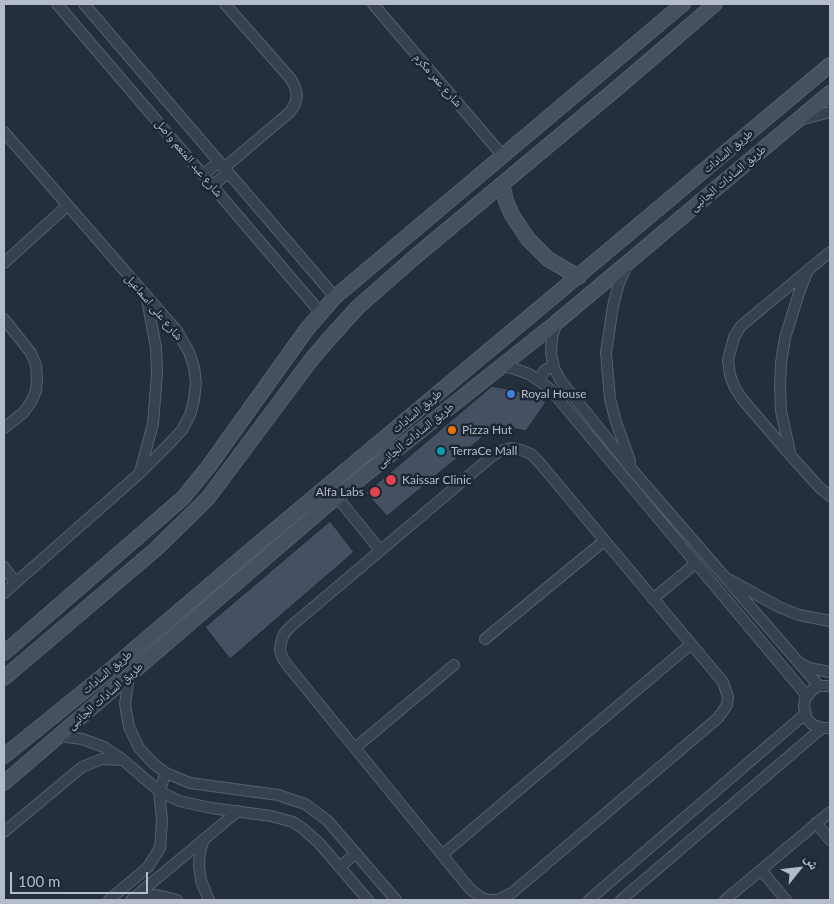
<!DOCTYPE html>
<html>
<head>
<meta charset="utf-8">
<style>
  body { margin:0 }
  #map { position:relative; width:834px; height:904px; overflow:hidden; background:#242f3e; font-family:Lato,"Noto Naskh Arabic",sans-serif }
  canvas { display:block }
  .frame { position:absolute; inset:0; border:5px solid #b4bcc9; pointer-events:none }
  .north { position:absolute; left:774px; top:844px; width:50px; height:50px; -webkit-text-stroke:4px #1d2633; paint-order:stroke; rotate:61deg; font-size:14px; font-weight:700; line-height:20px; text-align:center; color:#b4bcc9 }
  .north::after { content:''; display:block; margin:auto; width:18px; height:22px; background:#b4bcc9; clip-path:polygon(50% 0,100% 100%,50% 72%,0 100%) }
  .scale { position:absolute; left:10px; top:872px; width:138px; height:22px; box-sizing:border-box; border:2px solid #b4bcc9; border-top:0; padding-left:6px; font-size:15px; line-height:18px; white-space:nowrap; color:#b4bcc9; -webkit-text-stroke:4px #1d2633; paint-order:stroke }
</style>
</head>
<body>
<div id="map">
<canvas width="834" height="904"></canvas>
<div class="frame"></div>
<div class="north">ش</div>
<div class="scale">100 m</div>
</div>
<script>
const ctx = document.querySelector('canvas').getContext('2d');
ctx.lineJoin = 'round';
function paint(path, color) {
  ctx.fillStyle = color;
  ctx.fill(path, 'evenodd');
}
function shape(rows) {
  const path = new Path2D();
  for (const r of rows) {
    path.moveTo(r[0], r[1]);
    for (let i = 2; i < r.length; i += 2) path.lineTo(r[i], r[i + 1]);
  }
  return path;
}
function trace(path, color, width, dash) {
  ctx.strokeStyle = color;
  ctx.lineWidth = width;
  ctx.lineCap = dash ? 'butt' : 'round';
  ctx.setLineDash(dash || []);
  ctx.stroke(path);
}
function write(font, color, halo, rows, align = 'center') {
  ctx.font = font + ' Lato,"Noto Naskh Arabic",sans-serif';
  ctx.lineWidth = 5;
  ctx.setLineDash([]);
  ctx.textBaseline = 'middle';
  ctx.strokeStyle = halo;
  ctx.fillStyle = color;
  for (const [text, x, y, turn = 0] of rows) {
    ctx.save();
    ctx.translate(x, y);
    ctx.rotate((+turn || 0) * Math.PI / 180);
    ctx.textAlign = isNaN(turn) ? turn : align;
    if (halo) ctx.strokeText(text, 0, 0);
    ctx.fillText(text, 0, 0);
    ctx.restore();
  }
}
const building = shape([
  [492,386,533,394,546,402,526,431,497,425,387,516,366,493,492,386],
  [330,521,354,552,230,659,205,627,330,521]
]);
paint(building, '#455162');
trace(building, '#1f2835', 1);
const street = shape([
  [57,4,320,312],
  [84,4,335,297],
  [373,4,503,156],
  [800,120,830,112],
  [4,132,177,331,189,352,194,367,196,383,194,400,190,415,182,430,171,442,140,473,4,593],
  [224,168,290,112,295,104,297,96,295,87,291,79,225,4],
  [203,175,219,162],
  [212,186,228,173],
  [830,252,741,326,734,337,728,360,730,375,735,388,743,400,791,456,820,488,830,496],
  [4,263,67,206],
  [627,265,619,283,613,306,606,353,610,399,616,422,630,461],
  [4,319,31,353,36,365,37,378,36,391,31,402,23,413,4,428],
  [557,322,552,337,551,353,554,368,561,381,634,472,819,686],
  [501,366,515,369,529,374,541,382,551,390,807,696],
  [541,382,541,376,544,371,549,368,554,368],
  [511,448,521,450,531,454,539,462,723,682,728,697,727,705,718,718,513,892,498,900,490,900,482,898,470,889,288,666,283,659,280,651,281,642,284,634,290,627,491,457,500,451,511,448],
  [790,452,781,411,780,387,781,363,785,338,799,293,807,272],
  [140,472,153,424,157,373,156,348,147,299],
  [337,497,380,550],
  [4,567,15,582],
  [730,580,779,607,799,615,830,621],
  [653,599,696,563],
  [485,639,604,541],
  [800,663,809,668,830,672],
  [129,676,125,704,129,727,139,748,154,764,166,773,190,783,278,795,305,804,327,820,396,900],
  [830,686,819,686,812,690,805,699,804,707,807,719,813,725,822,728,830,728],
  [59,736,82,739,104,747,123,760,159,791,179,801,211,808,271,816,293,822,302,828,319,843,368,900],
  [355,748,454,665],
  [816,823,830,840],
  [4,832,82,767,102,759,123,760],
  [204,839,200,851,199,866,201,881,209,900],
  [442,855,691,644],
  [340,867,356,853],
  [761,870,786,900],
  [135,899,143,896,157,895,177,900],
  [109,900,148,867,160,848,162,821,159,791,166,773],
  [131,900,238,811],
  [589,900,805,714],
  [621,900,822,728],
  [725,900,830,812]
]);
const secondary = shape([
  [502,184,506,201,512,215,528,239,548,259,579,277],
  [4,653,183,498,209,466,307,329,335,297,683,4],
  [4,678,156,549,208,498,311,360,328,340,358,307,416,256,622,84,715,4],
  [4,756,103,676,258,544,830,65],
  [4,783,327,505,557,322,830,93]
]);
trace(street, '#565f6c', 12);
trace(secondary, '#565f6c', 16);
trace(street, '#38414e', 10);
trace(secondary, '#465061', 14);
for (const [x, y, r, color] of [
  [511,394,5,"#3f7fe0"],
  [452,430,5,"#e8710a"],
  [441,451,5,"#0f9aa8"],
  [391,480,6,"#e0444e"],
  [375,492,6,"#e0444e"]
]) {
  const dot = new Path2D();
  dot.arc(x, y, r, 0, 2 * Math.PI);
  ctx.fillStyle = color;
  ctx.fill(dot);
  trace(dot, '#1d2633', 2);
}
write('12px', '#b4bcc9', '#1d2633', [
  ["شارع عمر مكرم",438,80,49],
  ["طريق السادات",728,151,-40],
  ["شارع عبد المنعم واصل",189,158,50],
  ["طريق السادات الجانبى",728,178,-40],
  ["شارع على اسماعيل",154,307,50],
  ["طريق السادات",417,411,-40],
  ["طريق السادات الجانبى",415,435,-39],
  ["طريق السادات",107,672,-40],
  ["طريق السادات الجانبى",105,696,-41]
]);
write('12px', '#b4bcc9', '#1d2633', [
  ["Royal House",521,394],
  ["Pizza Hut",462,430],
  ["TerraCe Mall",451,451],
  ["Kaissar Clinic",402,480],
  ["Alfa Labs",364,492,"right"]
], 'left');
</script>
</body>
</html>
